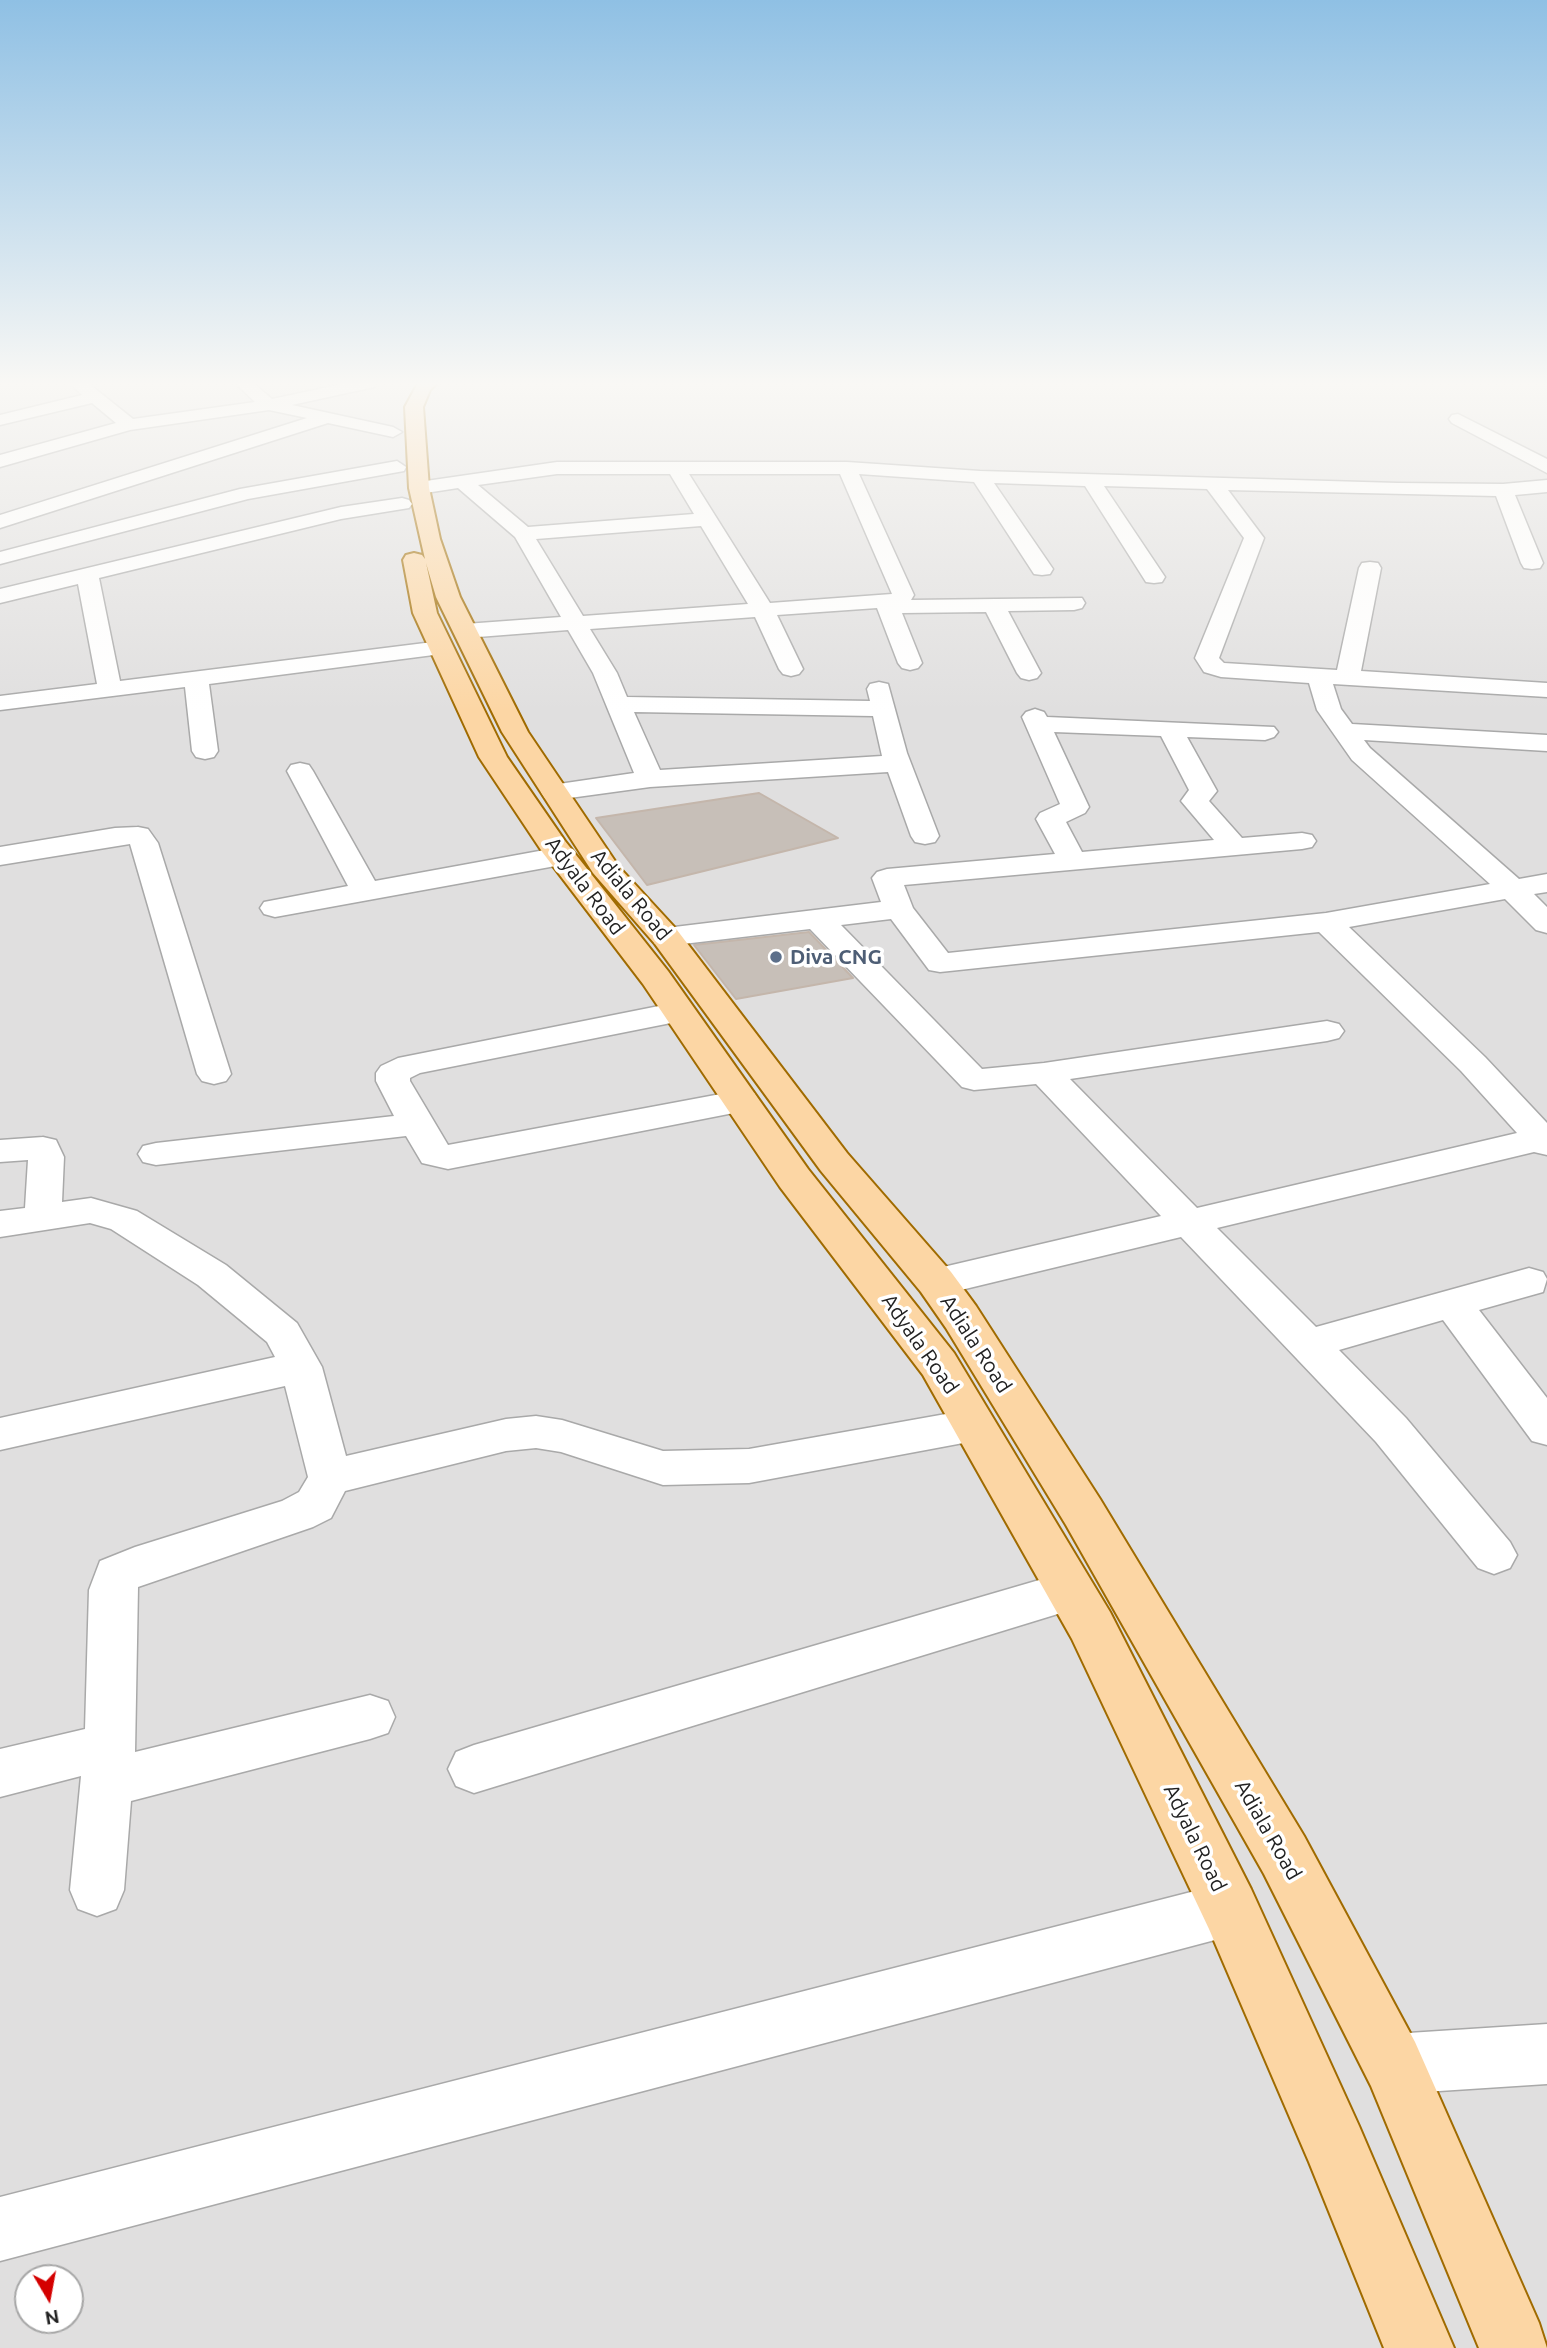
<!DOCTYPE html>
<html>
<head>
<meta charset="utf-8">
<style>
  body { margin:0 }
  #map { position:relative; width:1547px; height:2348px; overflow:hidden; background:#f2efe9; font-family:Ubuntu,sans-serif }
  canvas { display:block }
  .north { position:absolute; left:14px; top:2264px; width:70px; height:70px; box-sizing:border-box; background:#fff; border:2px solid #a7a7a7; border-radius:50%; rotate:170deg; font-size:19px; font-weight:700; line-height:28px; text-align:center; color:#222 }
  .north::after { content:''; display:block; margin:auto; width:24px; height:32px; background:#d40000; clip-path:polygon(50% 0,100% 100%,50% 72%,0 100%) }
</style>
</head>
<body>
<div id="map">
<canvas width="1547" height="2348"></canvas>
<div class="north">N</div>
</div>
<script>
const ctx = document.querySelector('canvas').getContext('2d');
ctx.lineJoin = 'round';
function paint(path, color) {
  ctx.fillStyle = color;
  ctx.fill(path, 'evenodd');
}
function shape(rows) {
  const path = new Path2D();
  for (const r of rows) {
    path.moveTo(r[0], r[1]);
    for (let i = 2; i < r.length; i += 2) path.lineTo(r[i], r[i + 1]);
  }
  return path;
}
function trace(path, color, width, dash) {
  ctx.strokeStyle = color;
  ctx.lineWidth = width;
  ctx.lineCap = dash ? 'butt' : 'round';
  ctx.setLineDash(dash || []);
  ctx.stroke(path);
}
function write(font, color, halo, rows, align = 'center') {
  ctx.font = font + ' Ubuntu,sans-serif';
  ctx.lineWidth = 7;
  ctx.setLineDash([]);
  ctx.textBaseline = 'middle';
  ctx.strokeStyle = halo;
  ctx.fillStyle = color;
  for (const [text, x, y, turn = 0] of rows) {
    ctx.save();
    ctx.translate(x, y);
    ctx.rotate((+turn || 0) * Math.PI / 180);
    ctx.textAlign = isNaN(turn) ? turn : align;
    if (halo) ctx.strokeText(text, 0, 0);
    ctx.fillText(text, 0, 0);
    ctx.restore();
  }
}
paint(shape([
  [0,383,1547,383,1547,2348,0,2348],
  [28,2278,70,2278,70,2320,28,2320]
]), '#e0dfdf');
const building = shape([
  [759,793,838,838,647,885,596,818,759,793],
  [809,932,853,978,736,999,694,945,809,932]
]);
paint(building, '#c7bfb8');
trace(building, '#c4b6ab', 2);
const minor = shape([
  [70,383,88,383,133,419,255,402,235,383,253,383,272,399,347,383,376,383,374,387,292,405,393,427,402,432,393,437,328,423,0,528,0,515,307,418,269,410,130,430,0,467,0,455,116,423,92,403,0,425,0,415,82,395,70,383],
  [1458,414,1547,459,1547,473,1452,423,1449,419,1452,415,1458,414],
  [397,461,406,467,404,471,248,499,0,564,0,552,240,489,397,461],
  [557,462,847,462,980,471,1398,483,1503,484,1547,480,1547,492,1515,495,1543,563,1540,568,1532,569,1524,568,1521,563,1496,496,1228,490,1264,538,1219,658,1224,663,1337,670,1359,568,1362,563,1370,562,1378,563,1381,568,1361,671,1547,683,1547,697,1333,684,1341,709,1352,724,1547,735,1547,751,1364,740,1370,748,1519,879,1547,874,1547,892,1534,894,1547,907,1547,933,1536,930,1505,899,1349,927,1485,1057,1547,1123,1547,1155,1534,1152,1217,1228,1316,1327,1529,1268,1543,1272,1547,1279,1543,1292,1479,1310,1547,1398,1547,1445,1532,1441,1443,1320,1339,1350,1406,1418,1510,1542,1517,1555,1510,1568,1494,1574,1478,1568,1376,1442,1181,1237,936,1296,922,1292,916,1282,922,1272,1161,1216,1036,1084,974,1090,962,1087,810,929,666,946,655,944,651,937,655,930,666,928,881,902,872,878,877,872,887,869,1055,854,1036,819,1040,813,1060,804,1022,717,1026,712,1035,709,1044,712,1047,717,1274,727,1278,732,1274,737,1265,740,1187,737,1217,791,1209,801,1242,838,1302,833,1312,835,1316,841,1312,847,1302,849,904,885,913,908,948,953,1326,913,1490,884,1352,760,1317,710,1309,683,1221,677,1204,672,1195,658,1244,538,1207,489,1104,486,1165,577,1162,582,1154,583,1146,582,1085,486,994,483,1053,569,1050,574,1042,575,1034,574,974,482,859,474,914,595,911,600,1082,598,1085,603,1082,608,1074,610,1008,611,1041,673,1037,678,1029,680,1021,678,1017,673,986,612,902,613,922,663,918,668,910,670,902,668,898,663,877,608,777,615,803,669,799,674,791,676,783,674,779,669,755,617,590,629,617,673,627,697,870,701,867,689,870,684,879,682,888,684,907,753,939,836,935,842,925,844,915,842,911,836,888,772,650,787,555,800,545,798,541,792,545,786,634,773,593,673,568,630,465,638,457,636,454,631,457,626,465,624,561,617,515,537,458,488,419,494,409,488,419,482,557,462],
  [557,474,670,474,694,514,528,527,478,485,557,474],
  [689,474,840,474,892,594,770,603,689,474],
  [701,526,748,604,583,616,536,539,701,526],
  [634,712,873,716,882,756,660,770,634,712],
  [1054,732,1161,736,1189,790,1181,801,1214,840,1082,852,1066,822,1085,813,1089,807,1054,732],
  [891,919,929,970,940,972,1319,932,1461,1071,1517,1133,1197,1208,1070,1079,1327,1041,1339,1038,1344,1031,1339,1024,1327,1021,1044,1063,982,1069,841,925,891,919],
  [402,498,409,500,412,504,409,508,341,519,99,578,120,681,441,641,449,643,453,648,449,653,209,684,218,751,214,757,205,759,196,757,192,751,185,687,0,710,0,696,97,684,78,584,0,603,0,589,341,507,402,498],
  [300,763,309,765,313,771,375,881,561,847,571,850,575,856,571,862,561,865,275,917,264,914,260,908,264,902,348,886,287,771,291,765,300,763],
  [138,827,148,829,158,843,231,1074,226,1081,214,1084,202,1081,197,1074,130,844,0,865,0,847,115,828,138,827],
  [679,1002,691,1005,695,1012,691,1019,420,1073,410,1078,410,1081,448,1145,742,1090,754,1093,759,1101,754,1109,448,1169,422,1163,406,1136,156,1165,143,1162,138,1154,143,1146,156,1143,394,1116,376,1081,376,1073,381,1066,398,1058,679,1002],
  [43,1137,56,1140,64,1157,62,1202,91,1198,137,1211,226,1265,297,1323,322,1367,346,1456,506,1419,536,1416,562,1420,663,1451,749,1449,974,1409,989,1413,996,1425,989,1437,974,1441,749,1483,663,1485,561,1452,536,1448,506,1451,345,1491,331,1518,313,1527,138,1587,135,1752,370,1695,388,1701,395,1717,388,1733,370,1739,131,1801,124,1890,116,1909,97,1916,78,1909,70,1890,81,1776,0,1797,0,1749,85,1729,89,1590,100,1561,135,1547,282,1501,299,1492,308,1477,285,1386,0,1450,0,1418,275,1357,267,1342,198,1285,111,1229,90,1223,0,1237,0,1211,25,1208,28,1160,0,1162,0,1140,43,1137],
  [1070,1571,1087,1577,1094,1591,1087,1605,474,1793,456,1786,448,1769,456,1752,474,1745,1070,1571],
  [1230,1882,1250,1890,1258,1909,1250,1928,1230,1936,0,2261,0,2197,1230,1882],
  [1547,2024,1547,2084,1393,2094,1372,2085,1363,2064,1372,2043,1393,2034,1547,2024]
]);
const major = shape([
  [418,383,437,383,430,390,423,407,429,488,440,539,460,597,528,732,619,867,677,930,847,1153,951,1272,976,1306,1100,1499,1304,1836,1415,2042,1539,2323,1547,2348,1479,2348,1371,2086,1264,1874,1066,1525,946,1328,921,1292,821,1171,655,944,593,873,502,732,436,597,426,563,437,613,507,757,565,841,668,971,808,1169,954,1353,1110,1612,1251,1889,1359,2126,1454,2348,1384,2348,1309,2162,1209,1929,1072,1639,923,1375,780,1187,643,984,543,853,479,757,413,613,403,560,406,555,414,553,422,555,425,559,409,488,405,407,418,383]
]);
trace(minor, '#a9a9a9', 3);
trace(major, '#a06b00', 4);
paint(minor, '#fff');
paint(major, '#fcd6a4');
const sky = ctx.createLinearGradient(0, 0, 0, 711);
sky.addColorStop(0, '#8fc0e4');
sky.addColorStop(0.54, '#f9f8f5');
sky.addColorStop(1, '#f9f8f500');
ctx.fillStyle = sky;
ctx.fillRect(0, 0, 1547, 711);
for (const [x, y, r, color] of [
  [776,957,7,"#5c6f8a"]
]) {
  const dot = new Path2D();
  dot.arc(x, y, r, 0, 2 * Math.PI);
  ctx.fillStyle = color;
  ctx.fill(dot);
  trace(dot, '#fff', 2.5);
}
write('21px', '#222', '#fff', [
  ["Adyala Road",585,886,53],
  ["Adiala Road",631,895,50],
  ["Adyala Road",920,1344,55],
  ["Adiala Road",976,1344,57],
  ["Adiala Road",1268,1830,60],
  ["Adyala Road",1195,1838,64]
]);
write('bold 21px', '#4e5e75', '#fff', [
  ["Diva CNG",790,957]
], 'left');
</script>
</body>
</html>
